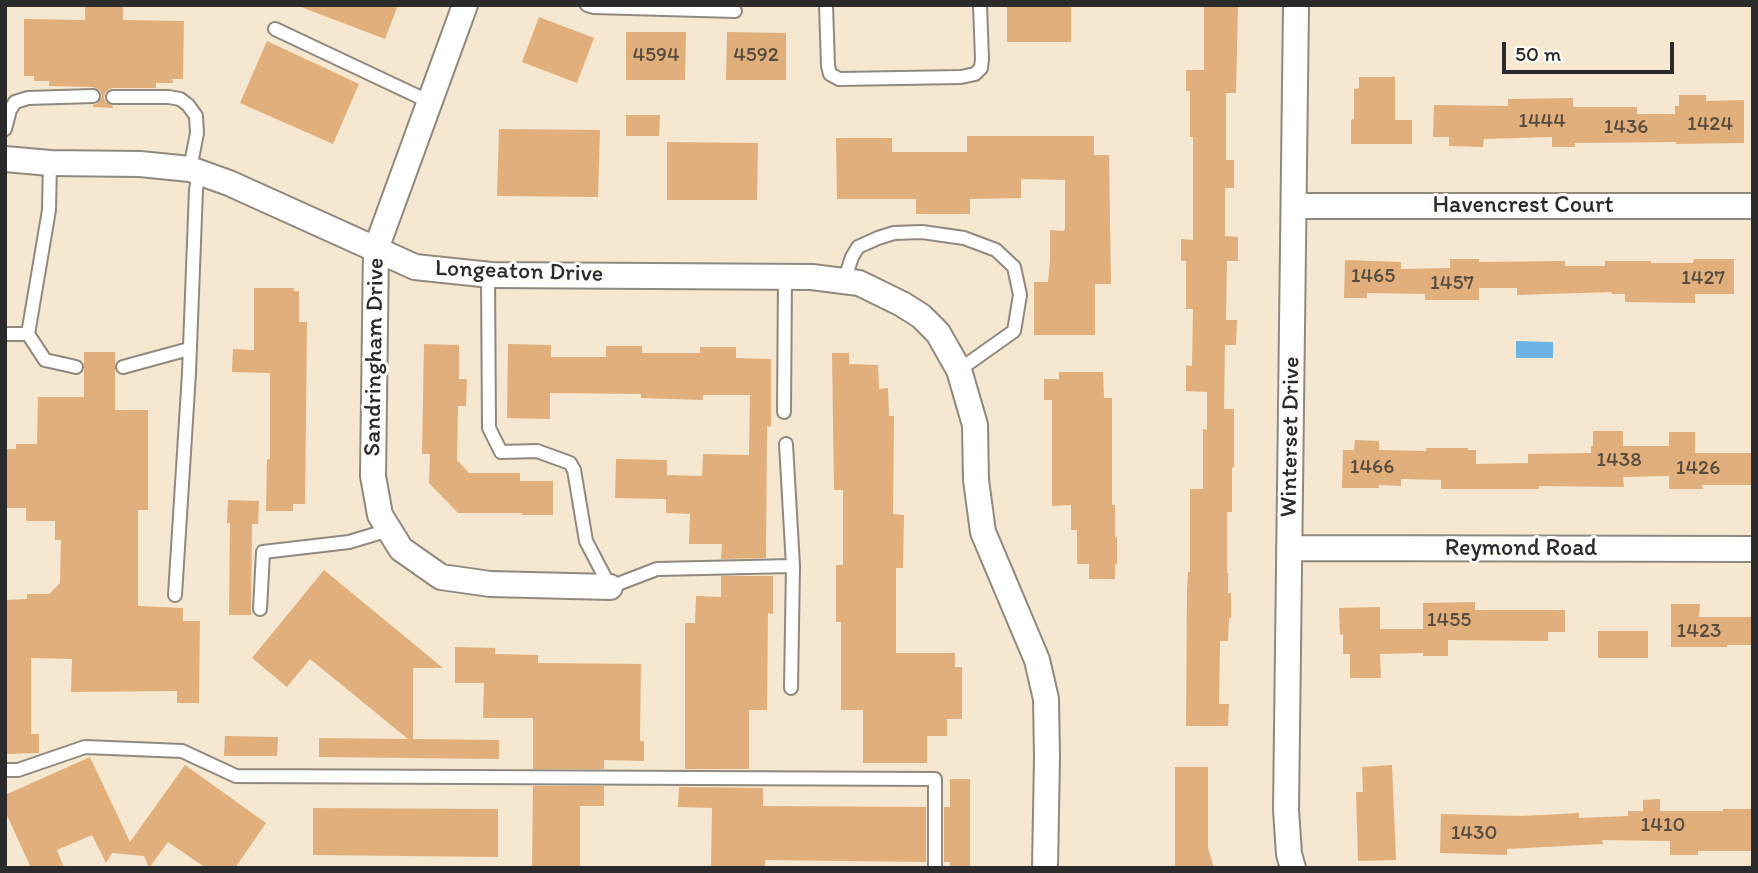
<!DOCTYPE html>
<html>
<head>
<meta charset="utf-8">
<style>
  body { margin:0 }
  #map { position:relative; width:1758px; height:873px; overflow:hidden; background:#f5e7d0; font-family:Itim,sans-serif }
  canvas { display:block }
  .frame { position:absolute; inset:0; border:7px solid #2b2b2b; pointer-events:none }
  .scale { position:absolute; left:1502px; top:42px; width:172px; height:32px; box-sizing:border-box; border:4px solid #2b2b2b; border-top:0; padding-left:9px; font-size:21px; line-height:24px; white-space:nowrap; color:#2b2b2b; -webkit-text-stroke:5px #fdfcf7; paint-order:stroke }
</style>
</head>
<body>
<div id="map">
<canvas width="1758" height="873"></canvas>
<div class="frame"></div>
<div class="scale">50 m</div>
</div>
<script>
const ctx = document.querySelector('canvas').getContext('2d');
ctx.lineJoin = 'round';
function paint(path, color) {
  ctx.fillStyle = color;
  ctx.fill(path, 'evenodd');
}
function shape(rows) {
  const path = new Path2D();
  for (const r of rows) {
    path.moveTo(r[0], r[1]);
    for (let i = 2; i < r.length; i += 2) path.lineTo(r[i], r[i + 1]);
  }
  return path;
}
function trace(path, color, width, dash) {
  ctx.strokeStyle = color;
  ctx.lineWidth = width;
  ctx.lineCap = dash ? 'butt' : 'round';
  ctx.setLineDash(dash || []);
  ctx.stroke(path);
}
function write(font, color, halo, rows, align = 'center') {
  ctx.font = font + ' Itim,sans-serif';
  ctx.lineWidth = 6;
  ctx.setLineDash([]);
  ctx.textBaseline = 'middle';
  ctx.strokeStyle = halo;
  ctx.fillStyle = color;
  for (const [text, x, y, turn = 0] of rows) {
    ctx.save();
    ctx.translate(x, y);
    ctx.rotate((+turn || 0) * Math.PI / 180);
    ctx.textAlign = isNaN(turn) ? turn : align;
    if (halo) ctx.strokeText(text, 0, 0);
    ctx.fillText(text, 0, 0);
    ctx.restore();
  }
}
paint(shape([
  [1516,341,1553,342,1553,358,1516,358]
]), '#6cb4e4');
paint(shape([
  [85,5,123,5,123,20,184,21,183,79,172,79,173,83,156,83,156,88,113,88,109,89,105,93,104,98,106,102,113,106,113,108,93,107,93,105,98,103,102,96,100,91,93,87,49,86,49,81,34,81,34,76,24,76,24,19,85,20],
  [301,5,398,5,385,39,301,7],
  [1007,5,1071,5,1071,42,1007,42],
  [1204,5,1238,5,1236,93,1226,93,1226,160,1234,160,1234,188,1225,188,1225,236,1238,237,1238,261,1227,261,1226,320,1237,320,1236,345,1225,345,1224,409,1234,409,1234,467,1232,467,1232,512,1227,512,1227,573,1228,573,1228,593,1231,593,1231,618,1229,618,1228,641,1220,641,1219,704,1229,704,1228,726,1186,726,1187,591,1188,572,1190,572,1190,489,1203,489,1203,429,1207,430,1207,392,1186,391,1186,365,1192,366,1193,309,1186,309,1186,261,1181,261,1181,239,1193,240,1193,137,1190,137,1190,91,1186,91,1186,70,1204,70],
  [539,17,594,38,577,83,522,62],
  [626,32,686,32,685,80,626,80],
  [727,32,786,33,786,80,726,80],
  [267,41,359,84,333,144,240,103],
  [1359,77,1395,77,1395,120,1412,120,1412,144,1351,144,1351,120,1354,119,1354,89,1359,88],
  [1679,95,1706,95,1706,101,1744,100,1744,143,1676,144,1676,142,1575,143,1575,147,1552,147,1552,137,1484,139,1483,147,1449,146,1449,137,1433,137,1434,105,1508,106,1508,99,1573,98,1573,106,1575,107,1637,107,1637,114,1675,114,1675,106,1679,106],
  [626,115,660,115,659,136,626,136],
  [499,129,600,130,598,197,497,196],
  [967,136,1094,136,1094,155,1109,155,1111,284,1095,284,1095,335,1034,335,1034,282,1048,282,1050,261,1050,230,1064,231,1065,229,1065,180,1021,179,1021,198,970,199,970,214,916,214,916,199,837,199,836,138,892,138,892,152,967,152],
  [667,142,758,143,757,200,667,200],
  [1450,259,1479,259,1479,262,1565,261,1565,266,1605,266,1605,261,1651,261,1651,263,1693,263,1694,259,1734,259,1734,294,1695,294,1695,303,1625,302,1625,294,1612,294,1611,292,1517,295,1517,288,1479,288,1479,300,1425,300,1425,294,1367,293,1367,298,1344,298,1345,260,1401,262,1401,269,1450,268],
  [254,288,294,288,294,291,299,291,299,322,307,322,305,504,293,504,293,511,266,511,267,459,270,459,270,373,232,372,233,349,254,350],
  [424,344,459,345,459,379,467,379,466,406,458,406,457,460,469,473,520,473,520,481,553,481,553,515,522,515,522,513,458,513,429,483,430,454,422,454],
  [508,344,551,345,551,357,606,357,606,346,642,346,642,353,700,353,700,347,736,347,736,358,771,359,771,427,767,426,766,558,721,559,722,544,689,544,690,514,666,513,666,499,615,498,616,459,667,460,667,475,702,476,703,454,749,455,750,395,703,395,703,400,641,398,641,394,550,393,550,419,507,418],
  [84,352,115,352,115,410,148,410,148,510,138,510,138,606,183,608,183,621,200,621,199,703,177,703,177,691,71,692,72,659,31,658,31,734,39,734,39,753,5,754,5,600,27,599,27,594,49,594,60,583,61,540,55,540,55,521,26,521,26,508,5,508,5,449,16,449,16,444,37,444,38,397,84,397],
  [832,353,849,353,849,364,878,365,879,389,888,388,889,416,894,416,893,514,904,515,903,568,896,568,896,653,955,653,955,667,962,667,962,719,947,719,947,736,927,736,927,763,863,763,863,710,841,710,841,622,836,622,836,565,843,565,843,490,834,490],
  [1059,372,1103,372,1104,398,1112,398,1112,505,1115,505,1115,537,1117,537,1117,564,1115,564,1115,579,1089,579,1089,564,1077,564,1077,530,1071,530,1071,505,1052,506,1052,400,1044,400,1044,379,1059,379],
  [1593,431,1623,431,1623,446,1669,446,1669,432,1695,432,1695,453,1753,453,1753,485,1702,485,1703,489,1669,489,1669,476,1623,477,1624,487,1539,486,1539,489,1441,489,1441,480,1401,479,1401,486,1379,485,1379,488,1342,488,1343,450,1354,450,1355,440,1379,441,1379,450,1426,451,1426,448,1468,448,1468,450,1476,450,1476,464,1528,463,1528,454,1591,453,1591,446,1593,446],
  [228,500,259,501,258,524,252,524,251,615,229,615,230,523,227,523],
  [324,570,443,668,413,668,413,739,499,740,499,759,319,757,319,738,408,739,310,659,287,687,252,658],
  [721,576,773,576,773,614,768,613,767,710,749,710,749,769,685,769,685,623,695,623,696,596,721,597],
  [1475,602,1475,610,1565,610,1565,632,1548,632,1548,641,1448,640,1448,656,1423,656,1423,653,1380,654,1381,678,1350,678,1350,654,1343,654,1343,634,1340,635,1339,608,1380,607,1380,629,1423,629,1423,603],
  [1671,604,1700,604,1699,617,1753,617,1753,645,1727,645,1727,647,1671,647],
  [1598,631,1648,631,1648,658,1598,658],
  [455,647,495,648,495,654,538,655,538,663,641,664,640,741,644,741,644,761,604,760,604,769,533,769,533,718,483,718,484,683,455,683],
  [225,736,278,737,277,756,224,756],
  [90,757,130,842,185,765,266,823,235,868,206,868,168,842,149,868,144,856,112,853,106,863,92,835,57,850,64,868,31,868,5,811,5,795],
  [1392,765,1396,860,1358,861,1356,792,1363,792,1362,767],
  [1175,767,1208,767,1208,848,1214,868,1175,868],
  [950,779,970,779,970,868,950,868,950,862,944,862,944,807,950,807],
  [533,786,604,786,604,806,580,806,580,868,532,868],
  [679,787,763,788,763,806,926,807,926,862,765,860,765,868,711,868,712,808,678,807],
  [1660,799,1660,811,1723,811,1723,809,1753,809,1753,851,1698,851,1698,855,1670,855,1670,841,1602,840,1603,844,1507,849,1507,855,1440,853,1441,814,1522,816,1579,813,1579,818,1628,816,1628,811,1643,811,1643,800],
  [313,808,498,809,498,857,313,855]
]), '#e1af7b');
const service = shape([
  [587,5,594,7,735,11],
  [826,5,828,66,830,74,839,79,961,77,975,74,981,68,982,59,980,5],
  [275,29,430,102],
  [113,97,169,97,180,99,188,105,196,116,197,133,190,169],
  [5,129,10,110,15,102,28,98,93,96],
  [488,275,489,428,501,452,537,451,570,463,574,470,586,541,610,587,657,569,793,566],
  [844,281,852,257,858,247,878,238,894,233,922,232,964,238,996,250,1014,267,1020,295,1014,331,959,370],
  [5,334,28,334,49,210,50,163],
  [28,334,45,360,76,367],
  [123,367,189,349],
  [784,412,785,276],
  [786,444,793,566,791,688],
  [175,595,189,373,196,190,199,172],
  [260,609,263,552,349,542,389,530],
  [5,770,18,770,85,747,182,751,236,776,935,779,935,868]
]);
const minor = shape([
  [465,5,376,249,373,476,380,515,401,549,441,577,490,584,610,587],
  [5,159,50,163,140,164,190,169,229,183,415,267,491,275,812,277,859,283,902,304,921,316,938,333,959,370,975,425,976,480,983,532,1037,660,1046,699,1047,757,1045,868],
  [1294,206,1753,206],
  [1289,548,1753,549],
  [1293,868,1289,854,1286,810,1296,5]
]);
trace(service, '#90897e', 16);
trace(minor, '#90897e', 28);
trace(service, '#fff', 12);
trace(minor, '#fff', 24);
write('21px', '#584c3f', null, [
  ["4594",656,56],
  ["4592",756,56],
  ["1444",1542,122],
  ["1424",1710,125],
  ["1436",1626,128],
  ["1465",1373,277],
  ["1427",1703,279],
  ["1457",1452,284],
  ["1438",1619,461],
  ["1466",1372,468],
  ["1426",1698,469],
  ["1455",1449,621],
  ["1423",1699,632],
  ["1410",1663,826],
  ["1430",1474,834]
]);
write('24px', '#2b2b2b', '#fdfcf7', [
  ["Havencrest Court",1523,206],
  ["Longeaton Drive",519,272,2],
  ["Sandringham Drive",375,357,-89],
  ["Winterset Drive",1291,437,-89],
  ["Reymond Road",1521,549]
]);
</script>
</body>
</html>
